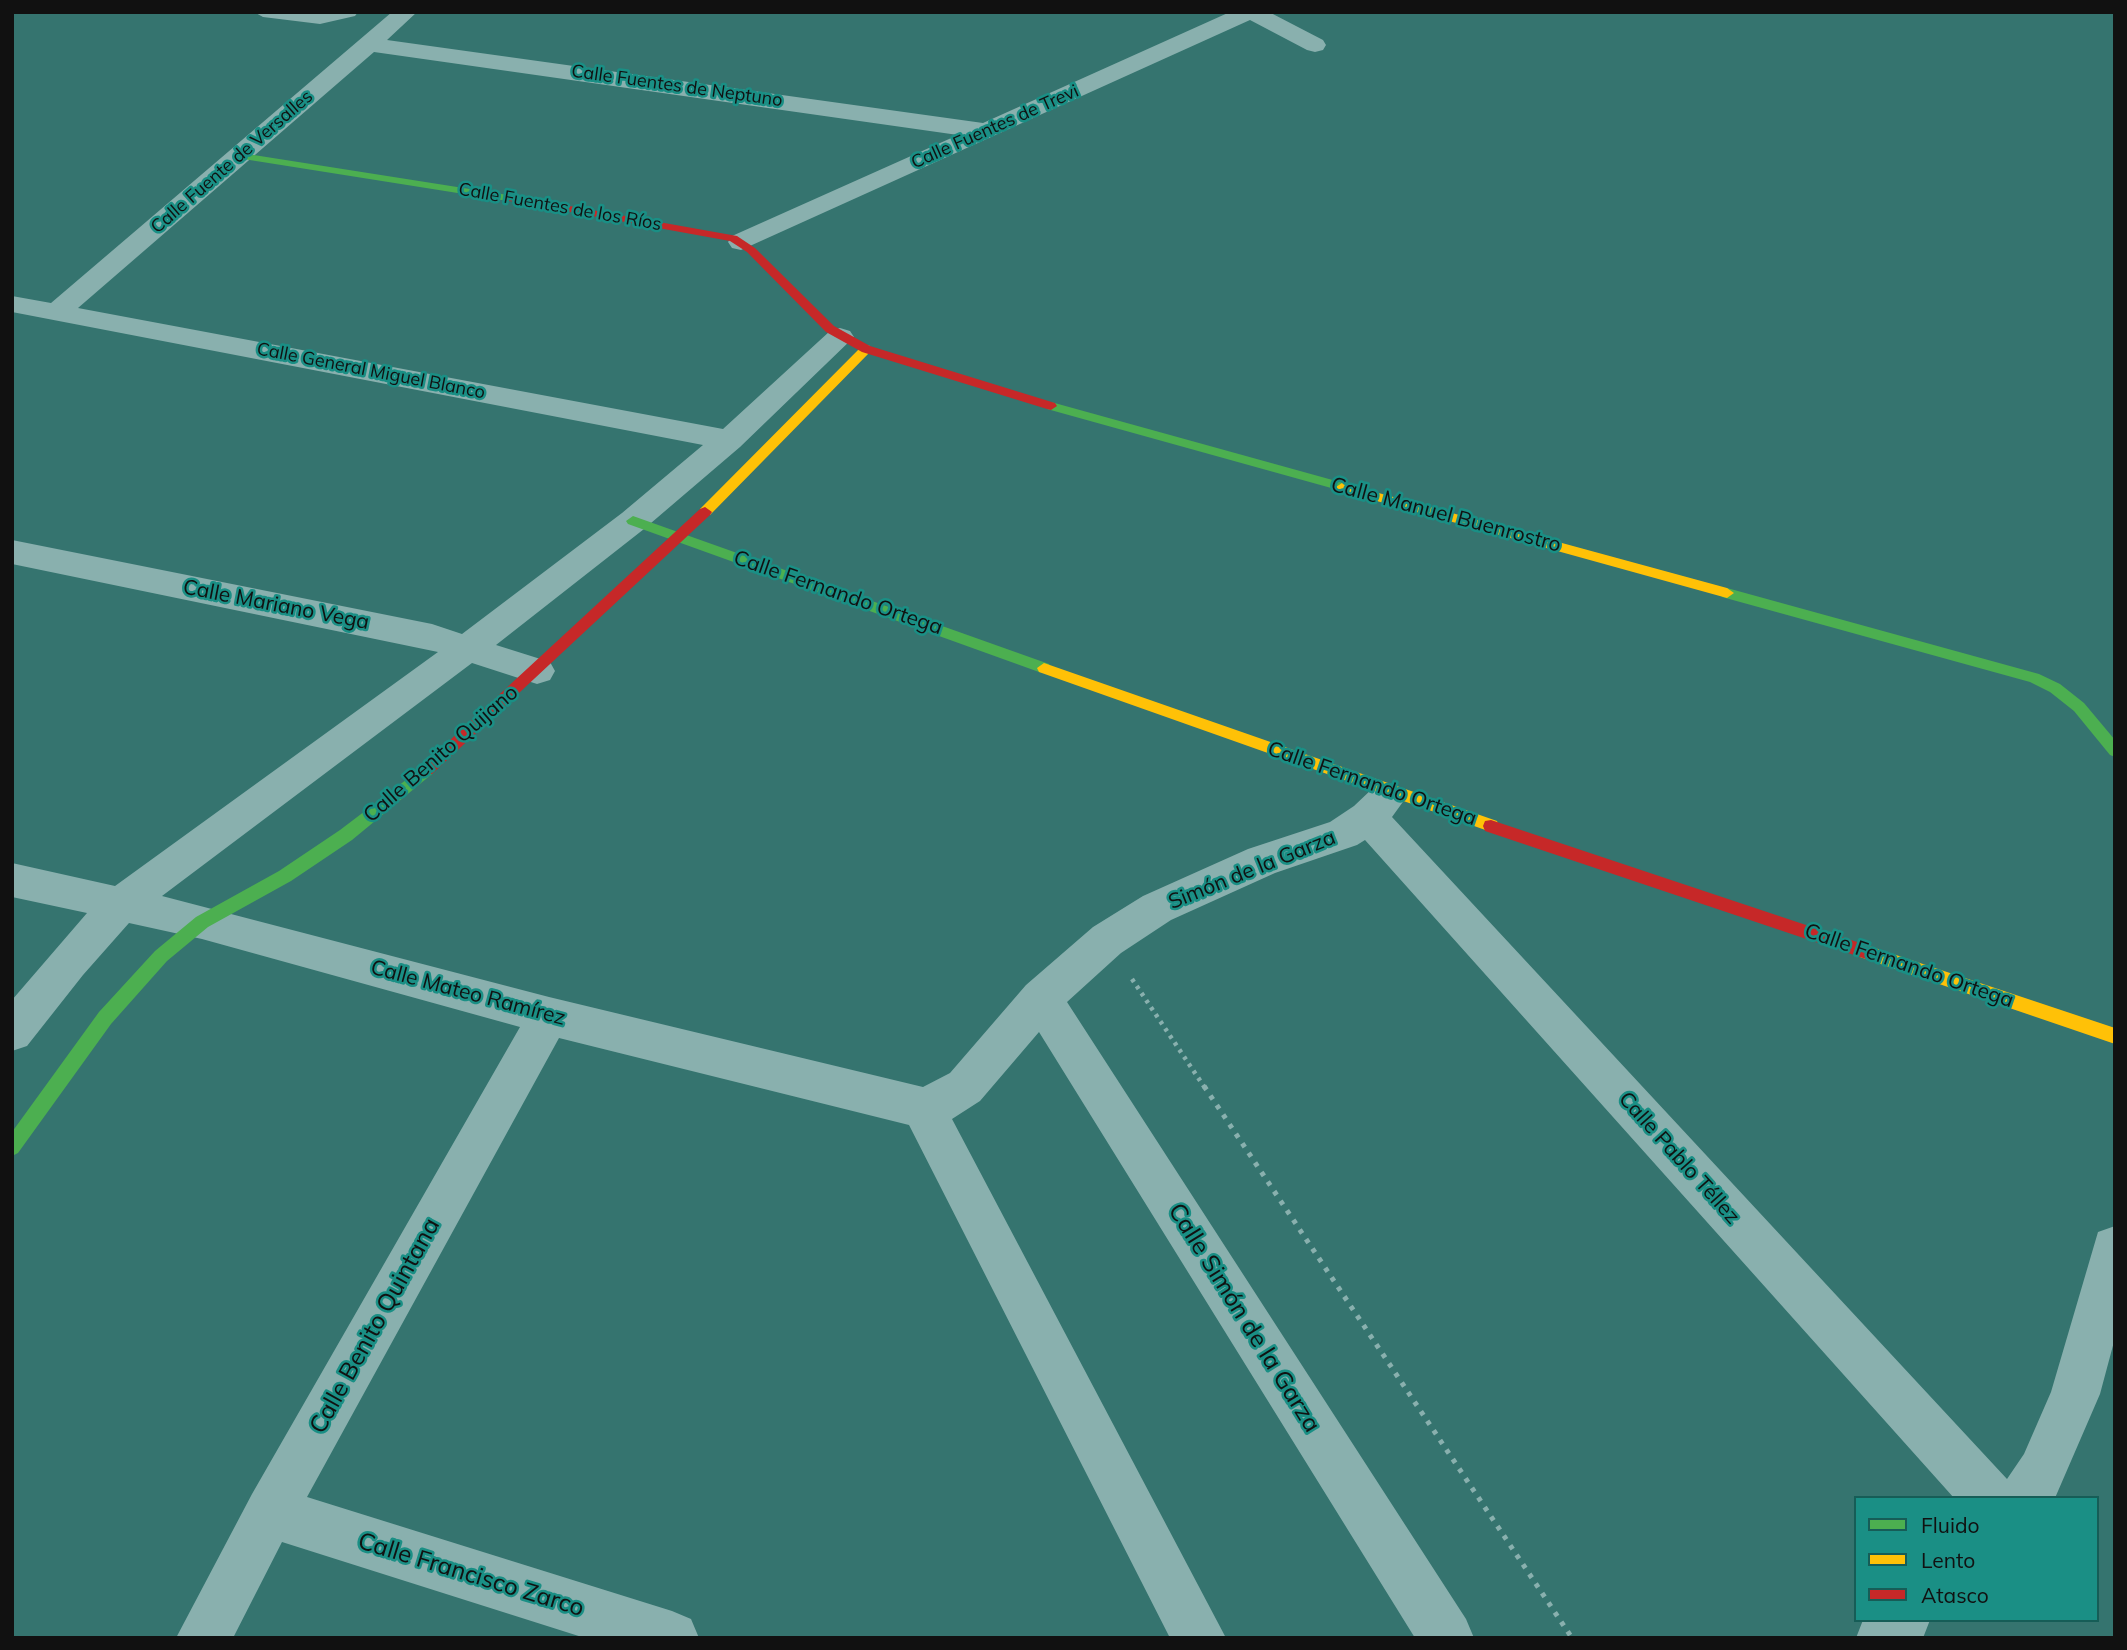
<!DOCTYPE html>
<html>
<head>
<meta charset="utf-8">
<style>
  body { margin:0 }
  #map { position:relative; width:2127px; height:1650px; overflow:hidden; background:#35746f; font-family:Mulish,sans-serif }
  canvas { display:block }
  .frame { position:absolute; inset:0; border:14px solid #111; pointer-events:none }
  .legend { position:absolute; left:1854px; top:1496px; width:245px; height:126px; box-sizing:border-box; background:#1a8f85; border:2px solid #165d57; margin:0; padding:9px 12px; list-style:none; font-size:21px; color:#111 }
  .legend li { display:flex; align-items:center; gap:14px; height:35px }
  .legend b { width:35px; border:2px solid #165d57 }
</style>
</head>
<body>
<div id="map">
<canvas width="2127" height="1650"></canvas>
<div class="frame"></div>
<ul class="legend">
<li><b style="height:9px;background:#4caf50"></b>Fluido</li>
<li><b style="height:9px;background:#ffc107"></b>Lento</li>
<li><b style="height:9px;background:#c62828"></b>Atasco</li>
</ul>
</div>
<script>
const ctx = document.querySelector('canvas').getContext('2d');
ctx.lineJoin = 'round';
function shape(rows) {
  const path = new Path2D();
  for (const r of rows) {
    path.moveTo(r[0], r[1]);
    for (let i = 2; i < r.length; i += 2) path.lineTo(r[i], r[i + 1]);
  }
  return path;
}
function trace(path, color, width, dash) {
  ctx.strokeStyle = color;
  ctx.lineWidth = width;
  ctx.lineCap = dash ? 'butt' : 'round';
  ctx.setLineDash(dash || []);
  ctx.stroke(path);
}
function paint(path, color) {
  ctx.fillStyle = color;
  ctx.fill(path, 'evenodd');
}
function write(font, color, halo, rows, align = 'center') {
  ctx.font = font + ' Mulish,sans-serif';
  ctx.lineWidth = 5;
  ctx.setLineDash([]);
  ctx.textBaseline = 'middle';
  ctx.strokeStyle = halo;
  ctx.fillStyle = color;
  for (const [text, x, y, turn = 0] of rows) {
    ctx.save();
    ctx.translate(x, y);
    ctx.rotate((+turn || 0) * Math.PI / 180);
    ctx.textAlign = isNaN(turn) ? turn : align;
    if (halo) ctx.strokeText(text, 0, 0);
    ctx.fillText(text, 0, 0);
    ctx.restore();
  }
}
trace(shape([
  [1132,979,1205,1088]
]), '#89b0ae', 4.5, [3.5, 5]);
trace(shape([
  [1204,1086,1572,1638]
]), '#89b0ae', 5, [4.5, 7]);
paint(shape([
  [254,12,320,14,358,12,355,16,320,24,263,17,254,12]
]), '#89b0ae');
paint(shape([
  [392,12,417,12,387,40,983,123,1230,12,1269,12,1323,40,1326,45,1323,50,1315,52,1307,50,1250,20,741,250,732,248,728,242,732,236,958,135,374,52,78,308,723,429,830,331,840,328,850,331,854,337,740,447,644,529,496,645,550,662,555,671,550,680,537,684,472,663,162,896,549,997,923,1087,950,1073,1026,985,1093,927,1143,896,1248,849,1330,822,1354,806,1373,788,1386,784,1399,788,1405,799,1392,817,2007,1479,2024,1454,2051,1392,2098,1232,2115,1226,2115,1338,2100,1394,2055,1498,1954,1498,1365,840,1357,845,1275,873,1171,920,1121,953,1067,1002,1466,1619,1474,1638,1415,1638,1039,1032,980,1101,952,1119,1226,1638,1170,1638,909,1125,559,1038,307,1497,672,1611,691,1619,699,1638,585,1638,282,1542,233,1638,176,1638,252,1494,520,1027,202,939,129,923,83,975,27,1046,12,1051,12,1000,87,913,12,897,12,863,115,886,438,652,12,564,12,540,432,624,462,634,622,513,703,445,12,312,12,296,51,303,392,12],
  [1863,1620,1930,1620,1923,1638,1856,1638,1863,1620]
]), '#89b0ae');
paint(shape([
  [241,153,508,195,513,198,508,201,237,158,237,154,241,153],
  [1051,402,1347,484,1348,487,1342,491,1047,409,1045,406,1051,402],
  [633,516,1049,664,1051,668,1044,673,1039,672,628,524,626,521,633,516],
  [1727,588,2039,674,2060,684,2084,703,2115,740,2115,757,2110,755,2074,711,2050,692,2030,682,1722,597,1720,593,1722,589,1727,588],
  [427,764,432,766,435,770,432,774,352,840,291,881,208,927,167,961,111,1024,18,1153,12,1156,12,1132,99,1012,155,951,196,917,279,871,340,830,427,764]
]), '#4caf50');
paint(shape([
  [866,345,870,346,870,352,710,515,700,515,700,509,862,346,866,345],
  [1342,483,1727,588,1734,593,1727,598,1337,490,1336,487,1342,483],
  [1044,663,1497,821,1499,826,1497,831,1491,832,1039,672,1037,668,1044,663],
  [1866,945,2115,1028,2115,1044,1860,957,1858,952,1860,947,1866,945]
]), '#ffc107');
paint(shape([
  [508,195,737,236,755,248,834,326,870,346,1055,403,1057,406,1051,410,1047,409,862,352,826,332,747,252,730,241,504,200,504,196,508,195],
  [705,507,712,512,710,515,432,774,422,774,419,770,422,766,700,509,705,507],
  [1491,820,1872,947,1874,952,1872,957,1866,959,1485,831,1483,826,1485,821,1491,820]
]), '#c62828');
write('18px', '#111', '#1a8f85', [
  ["Calle Fuentes de Neptuno",677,86,8],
  ["Calle Fuentes de Trevi",995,127,-24],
  ["Calle Fuente de Versalles",232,162,-41],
  ["Calle Fuentes de los Ríos",560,207,10],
  ["Calle General Miguel Blanco",371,371,11]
]);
write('21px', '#111', '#1a8f85', [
  ["Calle Manuel Buenrostro",1446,515,15],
  ["Calle Fernando Ortega",838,593,19],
  ["Calle Mariano Vega",276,605,11],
  ["Calle Benito Quijano",441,754,-41],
  ["Calle Fernando Ortega",1372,784,19],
  ["Simón de la Garza",1252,870,-22],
  ["Calle Fernando Ortega",1909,966,19],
  ["Calle Mateo Ramírez",468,993,15],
  ["Calle Pablo Téllez",1679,1158,48]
]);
write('24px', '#111', '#1a8f85', [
  ["Calle Simón de la Garza",1244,1318,58],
  ["Calle Benito Quintana",375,1326,-61],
  ["Calle Francisco Zarco",471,1575,17]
]);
</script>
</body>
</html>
